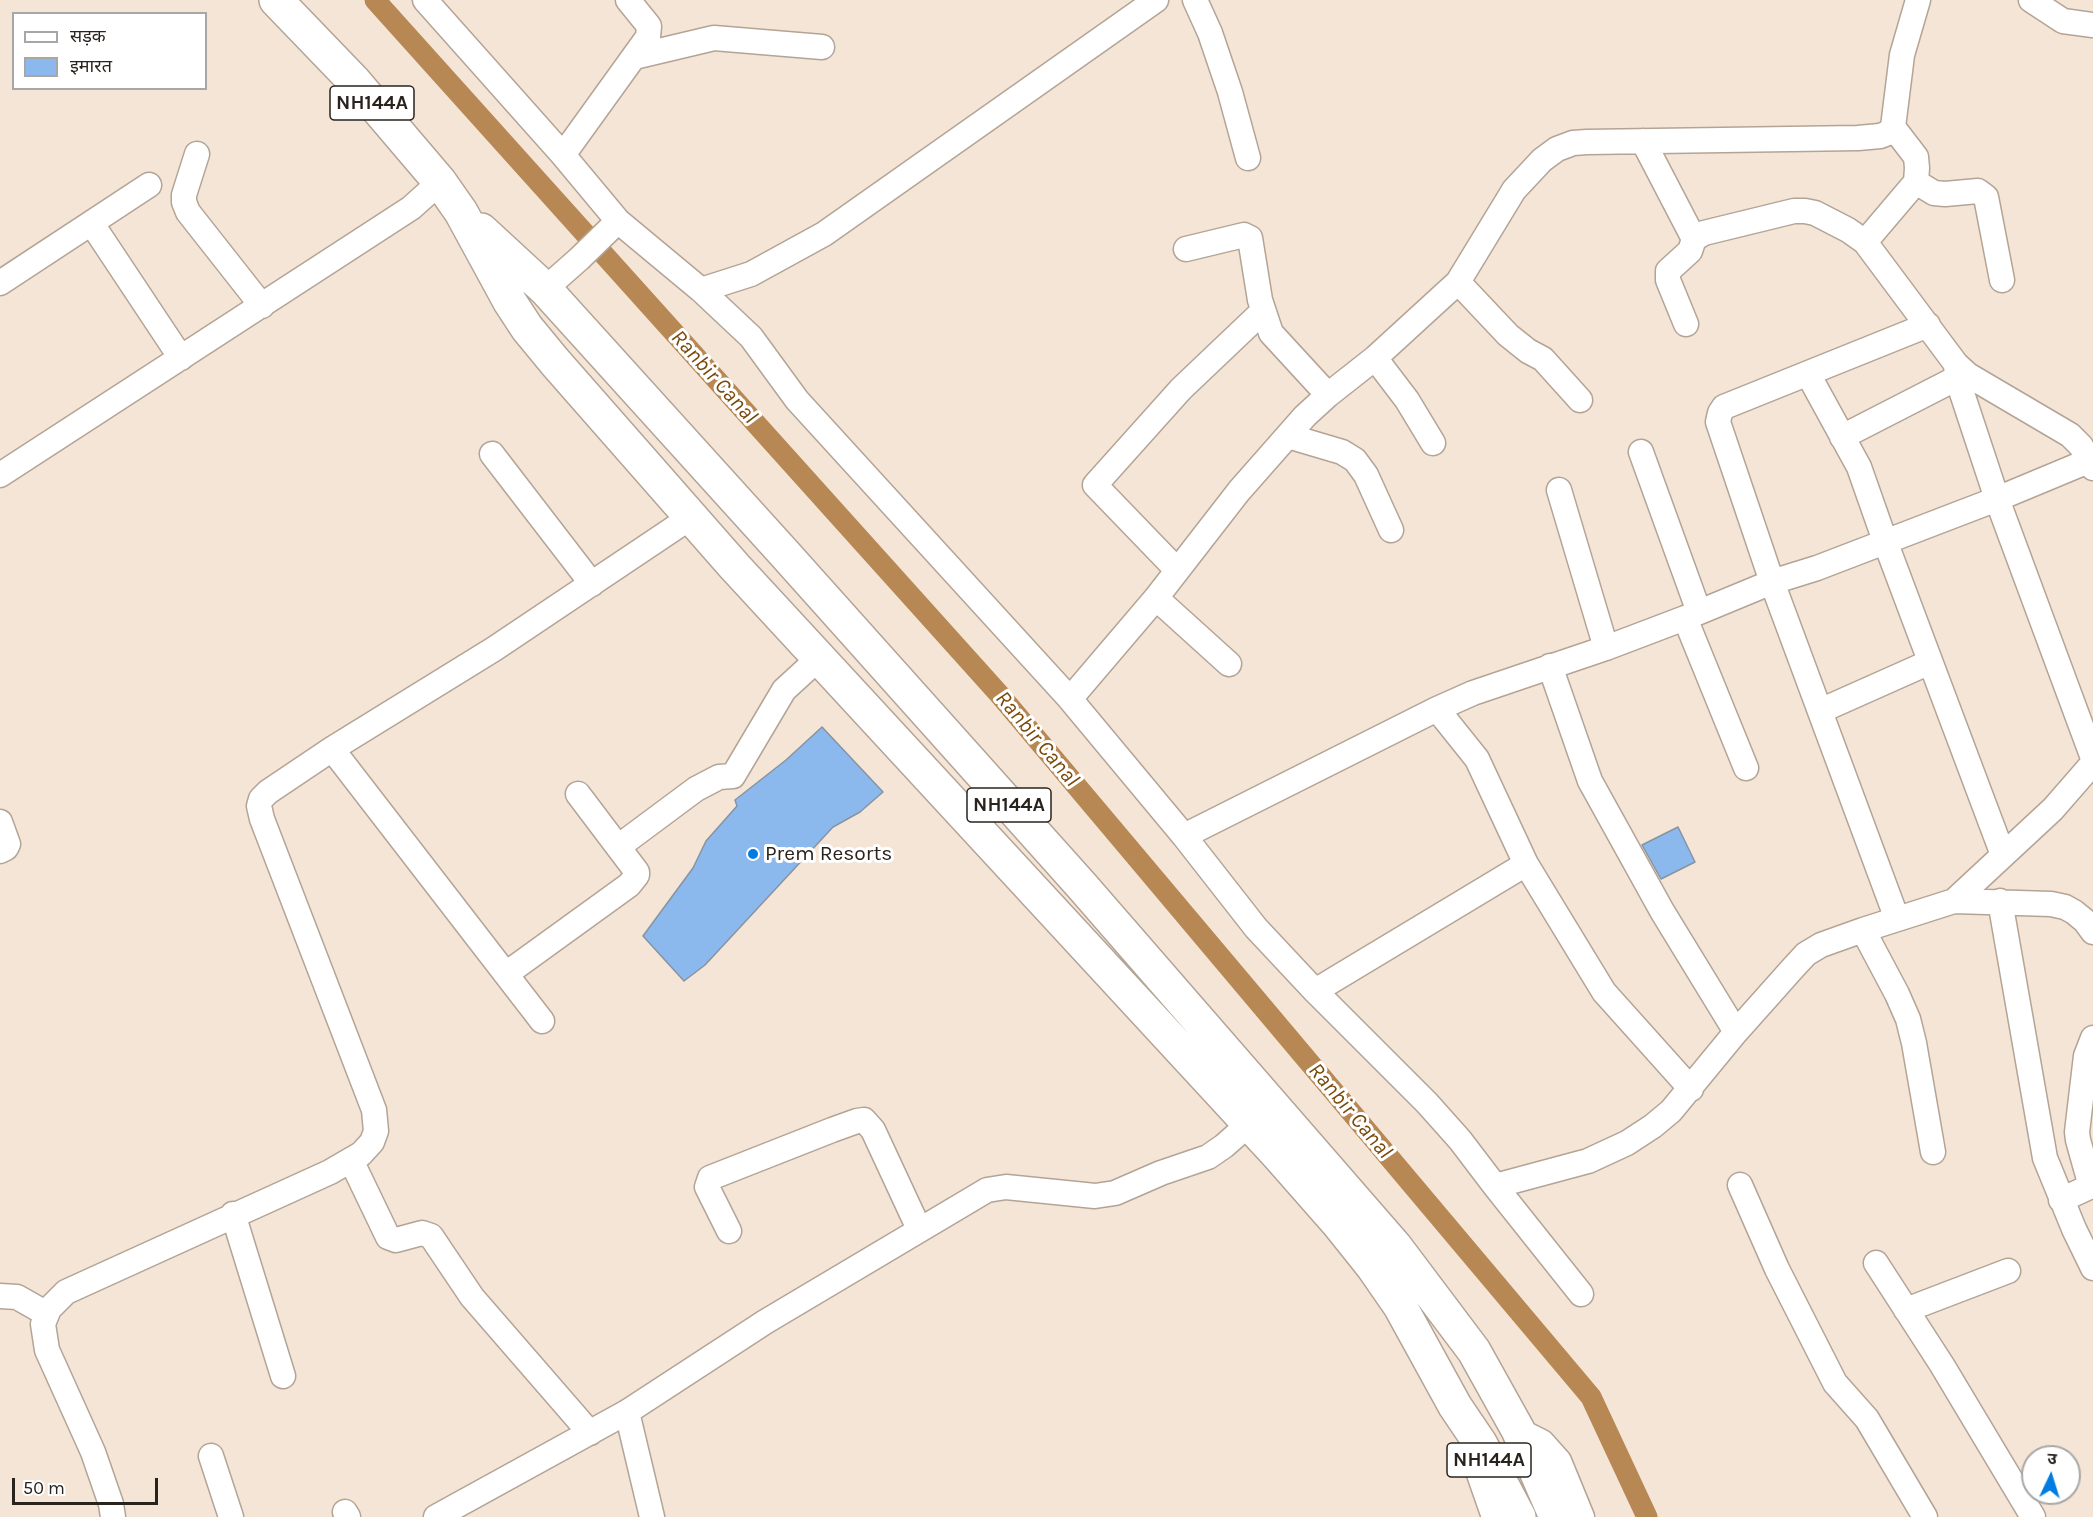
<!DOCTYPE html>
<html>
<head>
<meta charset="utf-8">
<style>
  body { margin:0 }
  #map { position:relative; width:2093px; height:1517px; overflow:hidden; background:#f4e5d6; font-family:Karla,"Noto Sans Devanagari",sans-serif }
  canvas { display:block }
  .legend { position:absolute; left:12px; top:12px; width:195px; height:78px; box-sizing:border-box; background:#fff; border:2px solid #a9a7a5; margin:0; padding:8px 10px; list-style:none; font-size:18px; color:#29231e }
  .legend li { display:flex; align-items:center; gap:12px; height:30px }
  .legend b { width:30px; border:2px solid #a9a7a5 }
  .north { position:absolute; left:2021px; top:1445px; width:60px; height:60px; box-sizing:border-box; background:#fff; border:2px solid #a9a7a5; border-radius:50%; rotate:4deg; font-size:16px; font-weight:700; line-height:24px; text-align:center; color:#29231e }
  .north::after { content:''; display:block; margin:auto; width:21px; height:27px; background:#007ce2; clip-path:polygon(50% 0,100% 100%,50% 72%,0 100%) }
  .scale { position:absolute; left:12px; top:1478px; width:146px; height:27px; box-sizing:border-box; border:3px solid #29231e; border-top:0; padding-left:8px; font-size:18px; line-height:21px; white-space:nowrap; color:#29231e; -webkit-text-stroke:4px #fff; paint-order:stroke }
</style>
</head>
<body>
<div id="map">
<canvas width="2093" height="1517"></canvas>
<ul class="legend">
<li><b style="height:8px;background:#fff"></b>सड़क</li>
<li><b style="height:16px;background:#8cb9ed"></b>इमारत</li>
</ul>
<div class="north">उ</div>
<div class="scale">50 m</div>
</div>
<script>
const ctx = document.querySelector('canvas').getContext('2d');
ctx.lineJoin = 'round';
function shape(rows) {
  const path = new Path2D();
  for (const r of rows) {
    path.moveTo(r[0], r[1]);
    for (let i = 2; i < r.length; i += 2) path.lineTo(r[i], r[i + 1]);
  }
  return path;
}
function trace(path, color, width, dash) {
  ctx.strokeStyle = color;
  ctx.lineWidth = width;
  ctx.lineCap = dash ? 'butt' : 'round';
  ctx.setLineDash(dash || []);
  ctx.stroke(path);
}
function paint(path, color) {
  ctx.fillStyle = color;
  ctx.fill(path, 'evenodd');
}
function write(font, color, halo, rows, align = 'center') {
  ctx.font = font + ' Karla,sans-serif';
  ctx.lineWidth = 6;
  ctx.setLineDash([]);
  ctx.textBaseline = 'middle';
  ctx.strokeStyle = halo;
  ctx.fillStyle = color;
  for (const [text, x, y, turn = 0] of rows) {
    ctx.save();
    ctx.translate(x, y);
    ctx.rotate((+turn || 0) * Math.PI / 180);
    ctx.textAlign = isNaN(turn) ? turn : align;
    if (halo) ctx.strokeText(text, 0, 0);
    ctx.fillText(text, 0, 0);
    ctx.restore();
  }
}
trace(shape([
  [375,0,999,694,1591,1397,1647,1517]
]), '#b78754', 21);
const building = shape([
  [822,727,883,792,860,812,833,827,705,965,684,981,643,936,693,868,706,841,737,806,735,800,786,760,822,727],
  [1678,827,1695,862,1661,879,1642,845,1678,827]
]);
paint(building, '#8cb9ed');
trace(building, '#8793a1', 1.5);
const minor = shape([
  [425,0,563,155,618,221,701,290,751,337,797,400,1070,699,1184,836,1256,928,1315,991,1427,1103,1460,1140,1495,1186,1588,1161,1627,1143,1653,1126,1671,1111,1736,1032,1793,968,1806,954,1821,945,1863,930,1954,901,2051,904,2065,907,2074,912,2085,921,2093,932],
  [1195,0,1210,33,1230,92,1248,158],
  [2031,0,2063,21,2093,25],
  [634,57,714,38,822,47],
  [1893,127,1916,157,1917,168,1916,182,1865,242,1956,364,1968,375,2070,435,2081,446,2093,468],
  [1643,141,1694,239],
  [197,154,184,195,184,202,188,212,262,306],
  [563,155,648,37,649,26,628,0],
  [1916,182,1934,193,1945,194,1978,191,1986,197,2002,280],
  [92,224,181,358],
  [1186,249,1244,235,1250,238,1260,300,1271,333,1328,395],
  [1458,282,1508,335,1528,351,1543,359,1580,400],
  [0,283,149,185],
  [545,289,579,259,618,221],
  [701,290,751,274,824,234,1156,0],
  [1686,324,1668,280,1668,271,1690,251,1694,239,1704,233,1794,211,1805,211,1815,213,1848,230,1865,242],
  [1375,358,1407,400,1433,443],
  [1956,364,1957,378,1997,499,2093,758],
  [1808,374,1859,467,1885,541,2003,855],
  [1288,436,1342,452,1355,460,1366,475,1391,530],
  [1842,437,1957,378],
  [1641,452,1699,612],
  [492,454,592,584],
  [0,475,411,208,440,182],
  [1559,490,1606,648],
  [1177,570,1095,485,1181,389,1262,312],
  [1156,598,1229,664],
  [1685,618,1746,768],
  [1550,666,1590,781,1662,911,1736,1032],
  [1070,699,1156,598,1239,491,1305,416,1328,395,1375,358,1458,282,1514,190,1542,160,1557,149,1573,143,1587,142,1858,138,1880,136,1888,133,1893,127,1902,55,1918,0],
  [1820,711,1930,662],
  [332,749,542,1021],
  [0,822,8,844,6,848,0,851],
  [1184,836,1437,709,1473,693,1606,648,1685,618,1772,582,1817,568,1997,499,2093,459],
  [618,847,696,789,719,777,733,776,784,690,819,658],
  [1526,864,1604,992,1691,1089],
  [1954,901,2053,809,2093,763],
  [2000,901,2045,1158,2074,1229,2093,1268],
  [1897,919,1772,582,1718,422,1720,413,1724,407,1928,325],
  [1863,930,1897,994,1908,1019,1914,1043,1933,1152],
  [506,974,629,885,637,875,637,872,578,794],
  [1315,991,1526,864,1477,759,1437,709],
  [351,1160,388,1237,396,1240,422,1233,431,1236,472,1297,590,1433],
  [1740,1185,1777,1269,1835,1383,1867,1419,1925,1517],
  [1495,1186,1581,1294],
  [2061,1200,2087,1188,2090,1183,2078,1140,2077,1132,2086,1056,2093,1038],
  [233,1214,283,1376],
  [729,1231,707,1187,710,1178,832,1130,857,1121,864,1120,873,1130,919,1229],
  [1876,1263,1942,1365,2033,1517],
  [0,1296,17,1297,47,1314],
  [1906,1310,2008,1271],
  [627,1412,652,1517],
  [1518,1430,1542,1442,1559,1461,1582,1517],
  [1472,1454,1494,1517],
  [211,1456,231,1517],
  [345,1512,348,1517],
  [113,1517,111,1504,93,1452,47,1350,43,1324,49,1309,66,1292,330,1172,361,1154,372,1142,376,1131,374,1110,262,819,259,806,261,799,268,792,332,749,494,649,691,517],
  [436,1517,627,1412,765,1322,987,1190,1006,1187,1095,1196,1115,1193,1161,1173,1208,1157,1224,1146,1249,1124]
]);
const highway = shape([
  [276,0,354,81,440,182,461,212,510,302,527,328,555,362,735,567,1279,1156,1337,1222,1373,1267,1400,1306,1455,1406,1480,1443,1519,1517],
  [481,230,545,289,784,553,1082,886,1395,1246,1474,1351,1518,1430,1556,1517]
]);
trace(minor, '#b3a496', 27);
trace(highway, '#b3a496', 36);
trace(minor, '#fff', 24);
trace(highway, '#fff', 33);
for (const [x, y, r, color] of [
  [753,854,6,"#007ce2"]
]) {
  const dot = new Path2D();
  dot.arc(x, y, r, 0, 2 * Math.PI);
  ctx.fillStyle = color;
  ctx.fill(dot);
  trace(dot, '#fff', 2);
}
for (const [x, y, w] of [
  [372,103,84],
  [1009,805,84],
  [1489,1460,84]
]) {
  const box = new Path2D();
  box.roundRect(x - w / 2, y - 17, w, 34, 4.5);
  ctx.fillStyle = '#fff';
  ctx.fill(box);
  trace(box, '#29231e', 1.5);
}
write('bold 20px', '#29231e', null, [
  ["NH144A",372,103],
  ["NH144A",1009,805],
  ["NH144A",1489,1460]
]);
write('21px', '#29231e', '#fff', [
  ["Prem Resorts",765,854]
], 'left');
write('italic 22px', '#79490a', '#fff', [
  ["Ranbir Canal",714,377,48],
  ["Ranbir Canal",1037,739,50],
  ["Ranbir Canal",1350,1111,50]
]);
</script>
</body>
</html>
